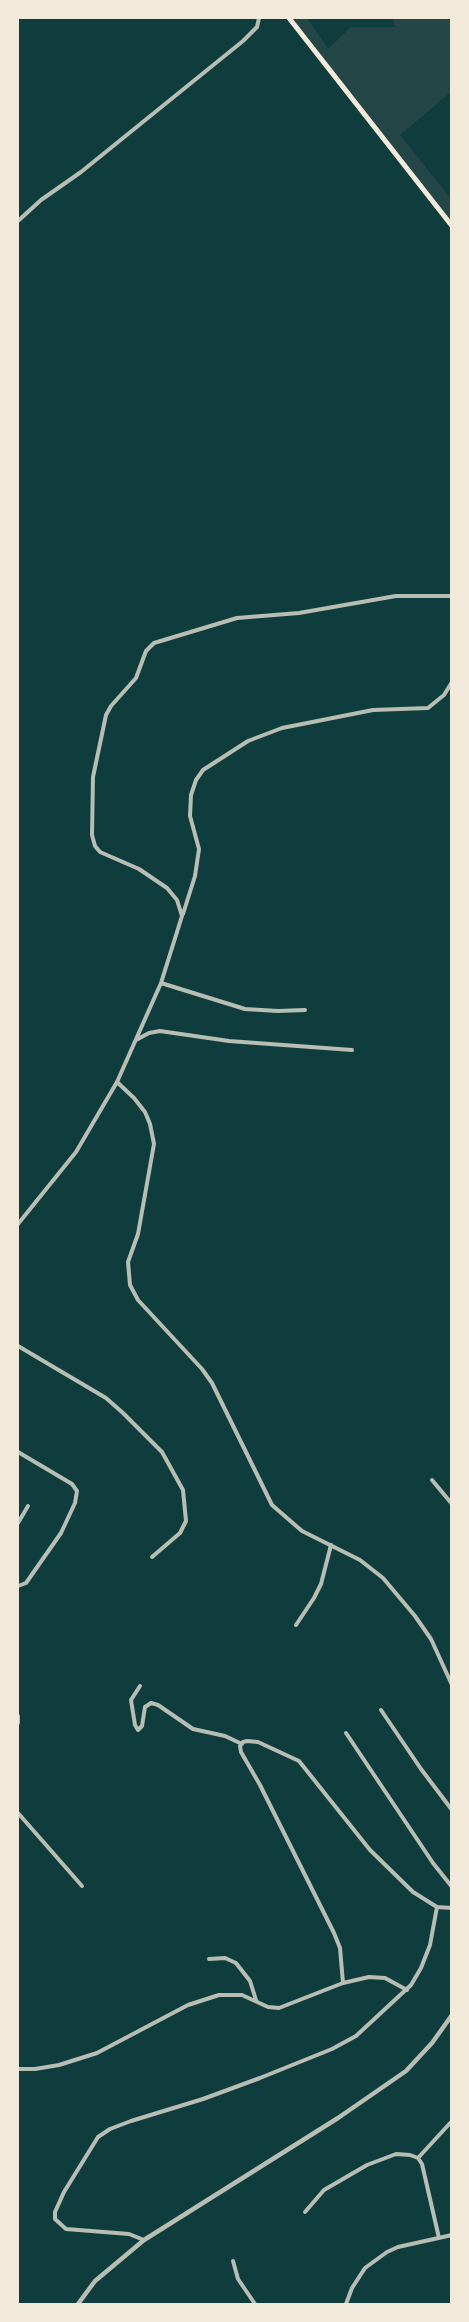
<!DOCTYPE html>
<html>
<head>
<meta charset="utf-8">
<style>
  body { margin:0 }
  #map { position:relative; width:469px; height:2322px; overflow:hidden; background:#0f3d3e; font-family:"Source Sans 3",sans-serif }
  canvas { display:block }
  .frame { position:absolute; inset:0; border:19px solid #f1e9da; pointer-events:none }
</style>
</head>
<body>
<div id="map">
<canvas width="469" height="2322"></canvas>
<div class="frame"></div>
</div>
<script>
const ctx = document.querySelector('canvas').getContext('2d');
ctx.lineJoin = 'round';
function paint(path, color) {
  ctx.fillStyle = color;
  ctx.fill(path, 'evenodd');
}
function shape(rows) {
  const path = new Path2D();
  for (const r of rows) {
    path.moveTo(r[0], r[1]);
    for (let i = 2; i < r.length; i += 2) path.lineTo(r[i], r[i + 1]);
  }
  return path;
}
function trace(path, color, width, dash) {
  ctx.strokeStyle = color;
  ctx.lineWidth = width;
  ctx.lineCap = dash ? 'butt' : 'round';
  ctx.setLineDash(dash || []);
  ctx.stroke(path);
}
paint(shape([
  [289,18,307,18,328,49,351,27,395,27,393,18,451,18,451,92,400,135,451,199,451,226]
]), '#244646');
trace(shape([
  [18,221,41,200,81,172,243,41,257,27,259,18],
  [183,914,195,876,199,849,190,816,191,795,196,780,203,770,248,741,282,728,373,710,428,708,444,695,452,682],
  [161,983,245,1009,278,1011,305,1010],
  [136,1040,149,1033,160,1031,229,1041,352,1050],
  [117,1082,134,1098,145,1112,150,1124,154,1144,138,1234,128,1262,130,1285,138,1300,202,1369,212,1383,272,1505,302,1531,360,1560,383,1578,415,1616,431,1639,452,1685],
  [18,1224,76,1152,117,1082,161,983,182,916,177,900,167,888,139,869,100,852,95,846,92,835,93,777,106,715,111,706,136,678,146,651,154,643,237,618,299,613,396,596,452,596],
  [18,1346,106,1398,123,1413,162,1452,183,1490,186,1521,180,1533,152,1557],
  [18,1452,72,1484,77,1491,75,1503,61,1533,26,1583,18,1586],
  [432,1480,452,1504],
  [18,1523,28,1506],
  [296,1625,314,1598,321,1584,331,1545],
  [140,1686,131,1700,135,1725,138,1730,142,1726,145,1707,151,1703,158,1705,193,1729,225,1736,242,1744],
  [381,1710,421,1769,452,1810],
  [18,1723,18,1716],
  [346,1733,433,1863,452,1887],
  [18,1813,82,1886],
  [209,1959,225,1958,236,1963,250,1981,256,2000],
  [343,1983,340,1948,334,1933,260,1785,241,1752,240,1746,243,1742,247,1741,258,1742,299,1761,370,1850,413,1892,437,1907],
  [18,2069,35,2069,59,2065,97,2053,188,2005,219,1995,242,1995,268,2007,279,2008,343,1983,369,1977,385,1978,407,1990],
  [418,2158,452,2121],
  [305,2212,324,2190,367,2165,396,2154,410,2155,418,2158,422,2164,439,2238],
  [144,2240,129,2234,66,2229,55,2219,55,2212,64,2192,98,2137,110,2129,131,2121,203,2099,260,2078,332,2049,356,2036,411,1985,421,1968,430,1945,437,1907,452,1908],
  [233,2261,238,2279,255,2304],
  [346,2304,352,2288,365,2268,387,2252,398,2247,452,2235]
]), '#b8beb3', 4);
trace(shape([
  [78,2304,95,2281,144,2240,338,2118,406,2071,432,2043,452,2015]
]), '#b8beb3', 4.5);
trace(shape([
  [289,18,452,226]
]), '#f1e9da', 5);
</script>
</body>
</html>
